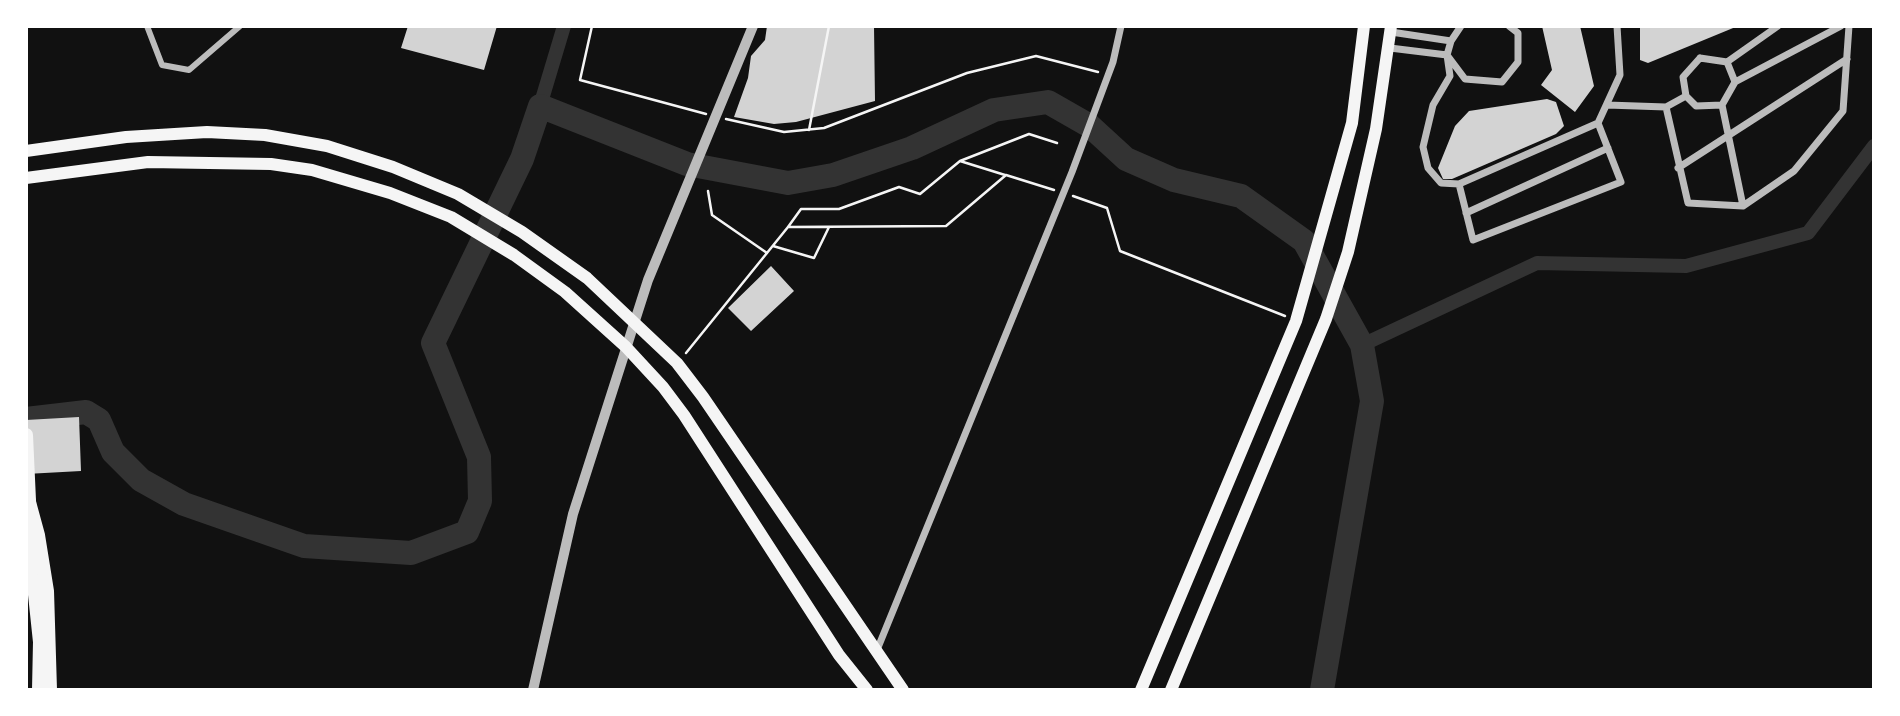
<!DOCTYPE html>
<html>
<head>
<meta charset="utf-8">
<style>
  body { margin:0 }
  #map { position:relative; width:1900px; height:716px; overflow:hidden; background:#111; font-family:Figtree,sans-serif }
  canvas { display:block }
  .frame { position:absolute; inset:0; border:28px solid #fff; pointer-events:none }
</style>
</head>
<body>
<div id="map">
<canvas width="1900" height="716"></canvas>
<div class="frame"></div>
</div>
<script>
const ctx = document.querySelector('canvas').getContext('2d');
ctx.lineJoin = 'round';
function shape(rows) {
  const path = new Path2D();
  for (const r of rows) {
    path.moveTo(r[0], r[1]);
    for (let i = 2; i < r.length; i += 2) path.lineTo(r[i], r[i + 1]);
  }
  return path;
}
function trace(path, color, width, dash) {
  ctx.strokeStyle = color;
  ctx.lineWidth = width;
  ctx.lineCap = dash ? 'butt' : 'round';
  ctx.setLineDash(dash || []);
  ctx.stroke(path);
}
function paint(path, color) {
  ctx.fillStyle = color;
  ctx.fill(path, 'evenodd');
}
trace(shape([
  [540,106,564,26],
  [1362,345,1537,263,1686,266,1808,233,1874,146]
]), '#333', 14);
trace(shape([
  [26,419,86,412,99,420,113,452,141,480,184,504,304,546,411,553,467,532,480,501,479,457,433,343,522,159,540,106,687,164,788,183,833,175,912,148,994,110,1048,102,1090,126,1126,159,1174,180,1241,196,1304,241,1362,345,1372,401,1322,690]
]), '#333', 24);
paint(shape([
  [408,26,497,26,484,70,401,48],
  [767,26,874,26,875,101,796,122,774,124,734,117,748,78,751,56,765,40],
  [1542,26,1580,26,1594,86,1575,112,1541,85,1552,70],
  [1640,26,1738,26,1648,63,1640,60],
  [1547,99,1556,102,1564,126,1556,134,1452,179,1443,179,1438,168,1455,126,1469,111],
  [771,266,794,291,751,331,728,308],
  [79,417,81,471,26,474,26,420]
]), '#d3d3d3');
trace(shape([
  [592,26,580,80,706,114],
  [726,119,784,132,824,128,967,73,1036,56,1098,72],
  [809,130,829,26],
  [960,161,1029,134,1057,143],
  [708,191,712,215,767,253],
  [1073,196,1107,208,1120,251,1285,316],
  [788,227,801,209,839,209,899,187,920,194,960,161,1005,175],
  [773,246,814,258,829,227],
  [686,353,788,227,946,226,1006,175,1054,190]
]), '#f5f5f5', 2.5);
trace(shape([
  [147,26,162,65,189,70,240,26]
]), '#bcbcbc', 6);
trace(shape([
  [1391,32,1451,41,1461,26],
  [1451,41,1447,55,1450,76,1433,105,1423,147,1428,168,1441,183,1459,184,1598,123,1620,75,1617,26],
  [1390,48,1447,55,1465,79,1502,82,1518,62,1518,33,1509,26],
  [1700,58,1727,62,1735,82,1722,105,1696,106,1686,96,1683,77,1700,58],
  [1727,62,1778,26],
  [1735,82,1841,26],
  [1607,105,1666,107,1688,203,1743,206,1794,171,1843,111,1849,26],
  [1722,105,1743,206],
  [1666,107,1686,96],
  [1678,168,1847,59],
  [1459,184,1473,240,1621,182,1598,123],
  [1466,213,1608,148],
  [877,650,1072,172,1113,62,1121,26]
]), '#bcbcbc', 7);
trace(shape([
  [533,690,573,514,648,280,753,26]
]), '#bcbcbc', 10);
trace(shape([
  [26,151,126,137,207,132,265,135,327,146,393,167,458,194,522,232,587,278,677,363,703,397,903,690],
  [26,178,148,162,271,164,312,170,390,193,451,217,514,255,565,292,626,347,663,387,684,415,839,655,867,690],
  [1141,690,1296,321,1352,123,1364,26],
  [1171,690,1326,319,1348,252,1376,129,1391,26]
]), '#f5f5f5', 12);
trace(shape([
  [26,435,32,566,40,642,39,690]
]), '#f5f5f5', 14);
trace(shape([
  [26,491,38,535,47,591,50,690]
]), '#f5f5f5', 14);
</script>
</body>
</html>
